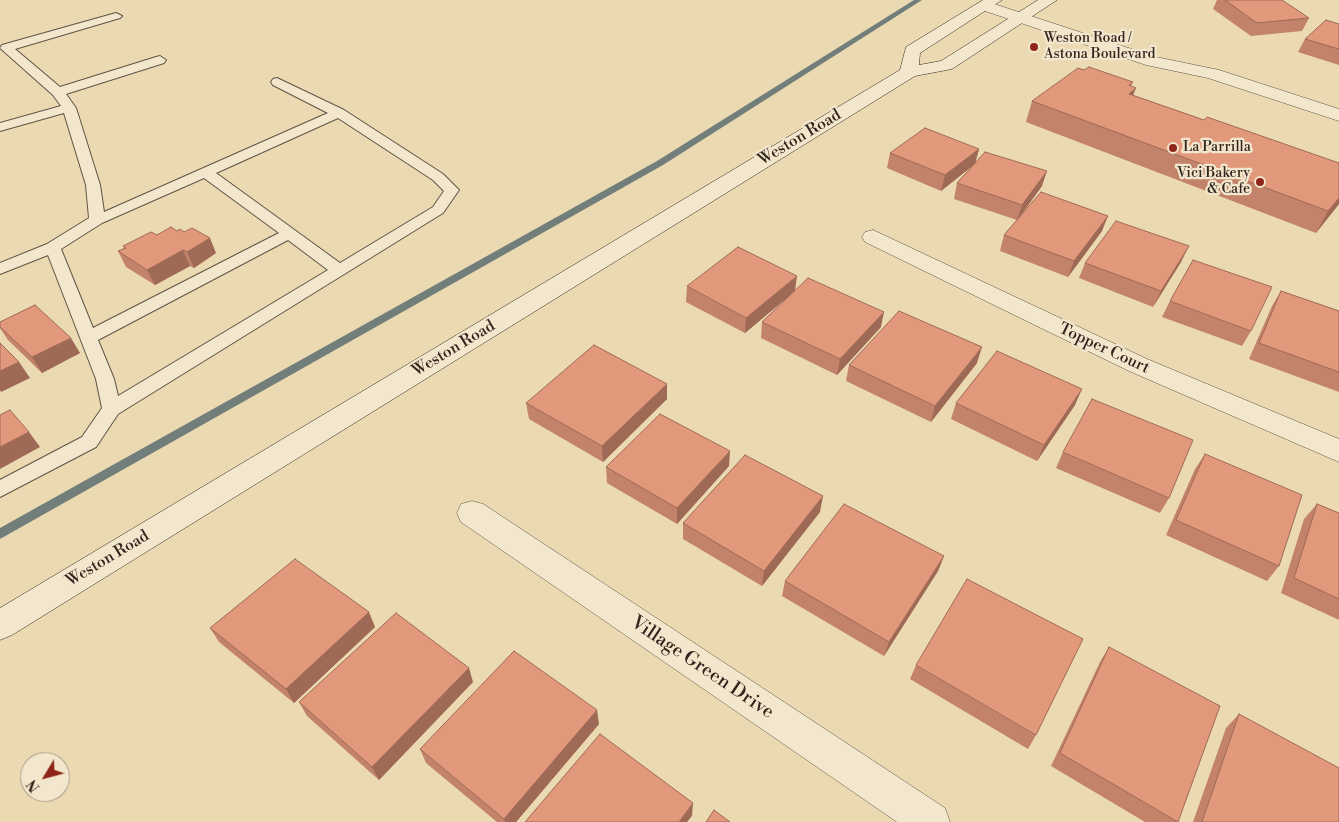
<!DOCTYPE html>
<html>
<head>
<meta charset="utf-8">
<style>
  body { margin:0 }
  #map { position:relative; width:1339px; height:822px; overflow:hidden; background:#ebd9b2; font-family:"Libre Bodoni",serif }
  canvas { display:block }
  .north { position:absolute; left:20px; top:752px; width:50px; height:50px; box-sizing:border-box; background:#f2e6cd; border:1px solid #a59987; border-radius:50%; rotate:233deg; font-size:14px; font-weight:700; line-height:20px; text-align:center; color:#32261f }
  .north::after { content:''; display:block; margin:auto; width:18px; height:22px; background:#8f2418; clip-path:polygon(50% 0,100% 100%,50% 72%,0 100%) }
</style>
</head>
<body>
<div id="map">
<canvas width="1339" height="822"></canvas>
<div class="north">N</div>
</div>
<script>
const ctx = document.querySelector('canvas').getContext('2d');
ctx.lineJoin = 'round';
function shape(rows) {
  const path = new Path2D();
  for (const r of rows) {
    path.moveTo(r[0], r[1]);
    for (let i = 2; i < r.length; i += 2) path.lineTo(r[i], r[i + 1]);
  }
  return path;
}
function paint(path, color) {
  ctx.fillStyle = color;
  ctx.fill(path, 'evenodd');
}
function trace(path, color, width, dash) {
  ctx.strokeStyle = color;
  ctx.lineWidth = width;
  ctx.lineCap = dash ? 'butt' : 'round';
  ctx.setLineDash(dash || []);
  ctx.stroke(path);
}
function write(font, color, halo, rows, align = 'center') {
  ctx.font = font + ' "Libre Bodoni",serif';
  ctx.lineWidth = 4.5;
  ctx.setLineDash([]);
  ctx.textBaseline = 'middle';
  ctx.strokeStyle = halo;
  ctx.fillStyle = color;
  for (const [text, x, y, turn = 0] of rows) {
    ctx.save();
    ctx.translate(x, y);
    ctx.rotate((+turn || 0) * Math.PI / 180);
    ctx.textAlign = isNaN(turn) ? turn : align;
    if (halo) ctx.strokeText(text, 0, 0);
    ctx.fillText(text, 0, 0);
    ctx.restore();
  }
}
paint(shape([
  [914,0,922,0,663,165,0,539,0,528,657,161,914,0]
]), '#727e7a');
const lane = shape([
  [116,13,122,16,120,18,15,49,60,87,156,57,160,56,166,60,164,63,66,94,76,108,100,185,104,212,328,113,273,85,271,82,273,79,277,78,344,110,443,174,459,190,443,213,118,414,96,447,0,497,0,480,82,437,102,408,96,379,48,255,0,274,0,263,47,244,89,218,86,185,64,113,0,131,0,123,61,106,53,95,0,48,2,45,116,13],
  [338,118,433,180,444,191,433,207,340,263,216,173,338,118],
  [204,178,279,233,93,328,61,249,102,223,204,178],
  [288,240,328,270,118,396,114,379,98,340,288,240]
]);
const street = shape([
  [985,1,1156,57,1219,70,1339,109,1339,121,1208,78,1146,65,979,9,977,6,985,1],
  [873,230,1147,359,1339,439,1339,462,1129,371,865,242,862,237,865,232,873,230],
  [472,501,483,504,945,808,950,822,897,822,461,522,457,513,461,504,472,501]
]);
const secondary = shape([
  [983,0,1002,0,920,53,919,65,941,61,1038,0,1057,0,952,69,915,76,12,635,0,640,0,608,900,70,906,47,983,0]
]);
trace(lane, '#605344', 2);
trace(street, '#605344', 1);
trace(secondary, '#32261f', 1);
paint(lane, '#f2e6cd');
paint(street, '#f2e6cd');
paint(secondary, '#f2e6cd');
paint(shape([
  [1217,0,1282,0,1309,18,1302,31,1251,36,1213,9],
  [1339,24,1339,65,1298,52,1305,39],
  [1084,70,1133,82,1131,86,1133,95,1204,120,1339,163,1339,204,1316,233,1026,122,1032,101],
  [979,149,975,163,1042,186,1020,217,1102,231,1068,277,1000,251,1004,235,1017,220,954,199,957,183,972,166,941,191,887,168,890,153],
  [157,235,216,253,194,268,190,266,155,285,126,267,118,251,124,248,123,246],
  [1181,262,1153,307,1079,278,1085,263],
  [687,286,795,291,881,327,837,375,761,338,762,322,788,297,745,333,686,302],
  [1281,291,1339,311,1339,392,1249,359,1272,306],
  [1170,301,1251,331,1242,346,1162,317],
  [0,322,80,353,42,373,8,340,0,328],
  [977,363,931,422,846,381,849,365],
  [667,399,603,462,529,419,526,403],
  [956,403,1075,405,1037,461,951,419],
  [1063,452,1169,498,1160,513,1056,468],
  [1205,454,1279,566,1267,581,1166,535,1195,469],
  [729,466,677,524,607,483,606,467],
  [1317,504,1339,513,1339,620,1281,593,1304,519],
  [820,512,762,586,683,539,683,523],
  [944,556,938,571,884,656,782,596,785,581],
  [375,627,294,703,219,642,210,628],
  [1109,647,1178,822,1145,822,1051,766,1100,662],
  [916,665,1036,735,1028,749,910,679],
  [473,682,379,780,307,716,299,702],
  [1239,714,1339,822,1193,822,1226,728],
  [599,724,516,822,497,822,426,763,420,749]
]), '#c2836a');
paint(shape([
  [1136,88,1128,108,1129,94],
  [979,149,975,164,941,191,945,175],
  [1047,171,1042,186,1017,220,1022,205],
  [1339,198,1339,204,1316,233,1328,211],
  [1108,216,1102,231,1068,277,1074,261],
  [210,238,216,253,194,268,187,252],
  [1189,246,1181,262,1153,307,1161,291],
  [183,250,190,266,155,285,147,270],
  [797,276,795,291,745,333,746,318],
  [884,312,881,327,837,375,840,359],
  [71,338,80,353,42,373,32,357],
  [982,347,977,363,931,422,935,406],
  [19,362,30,378,1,392,0,390,0,371],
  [667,384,667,399,603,462,602,446],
  [1082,389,1075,405,1037,461,1044,445],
  [29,432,40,447,0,469,0,447],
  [730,451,729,466,677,524,677,508],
  [823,496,820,512,762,586,764,571],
  [944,556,938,571,884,656,889,642],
  [369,612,375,627,294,703,286,689],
  [469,668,473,682,379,780,372,767],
  [597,710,599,724,516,822,505,822,504,819],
  [693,803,692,816,687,822,679,822]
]), '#9e6a56');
const building = shape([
  [1225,0,1282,0,1309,18,1257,23,1225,0],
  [1326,20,1339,24,1339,49,1305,39,1326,20],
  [1089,67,1133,82,1129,85,1136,88,1129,94,1204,120,1207,117,1339,163,1339,198,1328,211,1032,101,1078,68,1084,70,1089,67],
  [925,128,979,149,945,175,890,153,925,128],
  [985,152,1047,171,1022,205,957,183,985,152],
  [1041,192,1108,216,1074,261,1004,235,1041,192],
  [1116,221,1189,246,1161,291,1085,263,1116,221],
  [171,227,177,231,180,229,184,232,192,228,210,238,187,252,183,250,147,270,118,251,126,248,123,246,151,232,157,235,171,227],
  [738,247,797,276,746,318,687,286,738,247],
  [1193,260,1272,287,1251,331,1170,301,1193,260],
  [808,278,884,312,840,359,762,322,808,278],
  [1281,291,1339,311,1339,372,1259,343,1281,291],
  [35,305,71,338,32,357,0,327,0,322,35,305],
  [899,311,982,347,935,406,849,365,899,311],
  [0,343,19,362,0,371,0,343],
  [594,345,667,384,602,446,526,403,594,345],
  [997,351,1082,389,1044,445,956,403,997,351],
  [1092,399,1193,440,1169,498,1063,452,1092,399],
  [10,410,29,432,0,447,0,415,10,410],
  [660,414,730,451,677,508,606,467,660,414],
  [1205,454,1302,495,1279,566,1176,520,1205,454],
  [745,455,823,496,764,571,683,523,745,455],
  [844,504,944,556,889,642,785,581,844,504],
  [1317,504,1339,513,1339,599,1294,578,1317,504],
  [295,559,369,612,286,689,210,628,295,559],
  [967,579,1083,639,1036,735,916,665,967,579],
  [396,613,469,668,372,767,299,702,396,613],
  [1109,647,1220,706,1178,822,1060,753,1109,647],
  [514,651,597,710,504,819,420,749,514,651],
  [1239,714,1339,768,1339,822,1202,822,1239,714],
  [600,734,693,803,679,822,525,822,600,734],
  [714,810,730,822,706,822,714,810]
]);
paint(building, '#e2987b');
trace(building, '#9e6a56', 1);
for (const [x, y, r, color] of [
  [1034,47,5,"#8f2418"],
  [1173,148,5,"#8f2418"],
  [1260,182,5,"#8f2418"]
]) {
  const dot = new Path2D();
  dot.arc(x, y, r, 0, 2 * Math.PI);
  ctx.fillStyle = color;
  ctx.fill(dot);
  trace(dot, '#f2e6cd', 2);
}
write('14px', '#32261f', '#f2e6cd', [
  ["Weston Road /",1044,39],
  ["Astona Boulevard",1044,55],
  ["La Parrilla",1183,148],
  ["Vici Bakery",1250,174,"right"],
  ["& Cafe",1250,190,"right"]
], 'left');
write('16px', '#32261f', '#f2e6cd', [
  ["Weston Road",800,138,-31],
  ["Weston Road",454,349,-31],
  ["Topper Court",1104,349,25],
  ["Weston Road",108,559,-31]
]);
write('19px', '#32261f', '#f2e6cd', [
  ["Village Green Drive",702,668,34]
]);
</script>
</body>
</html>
